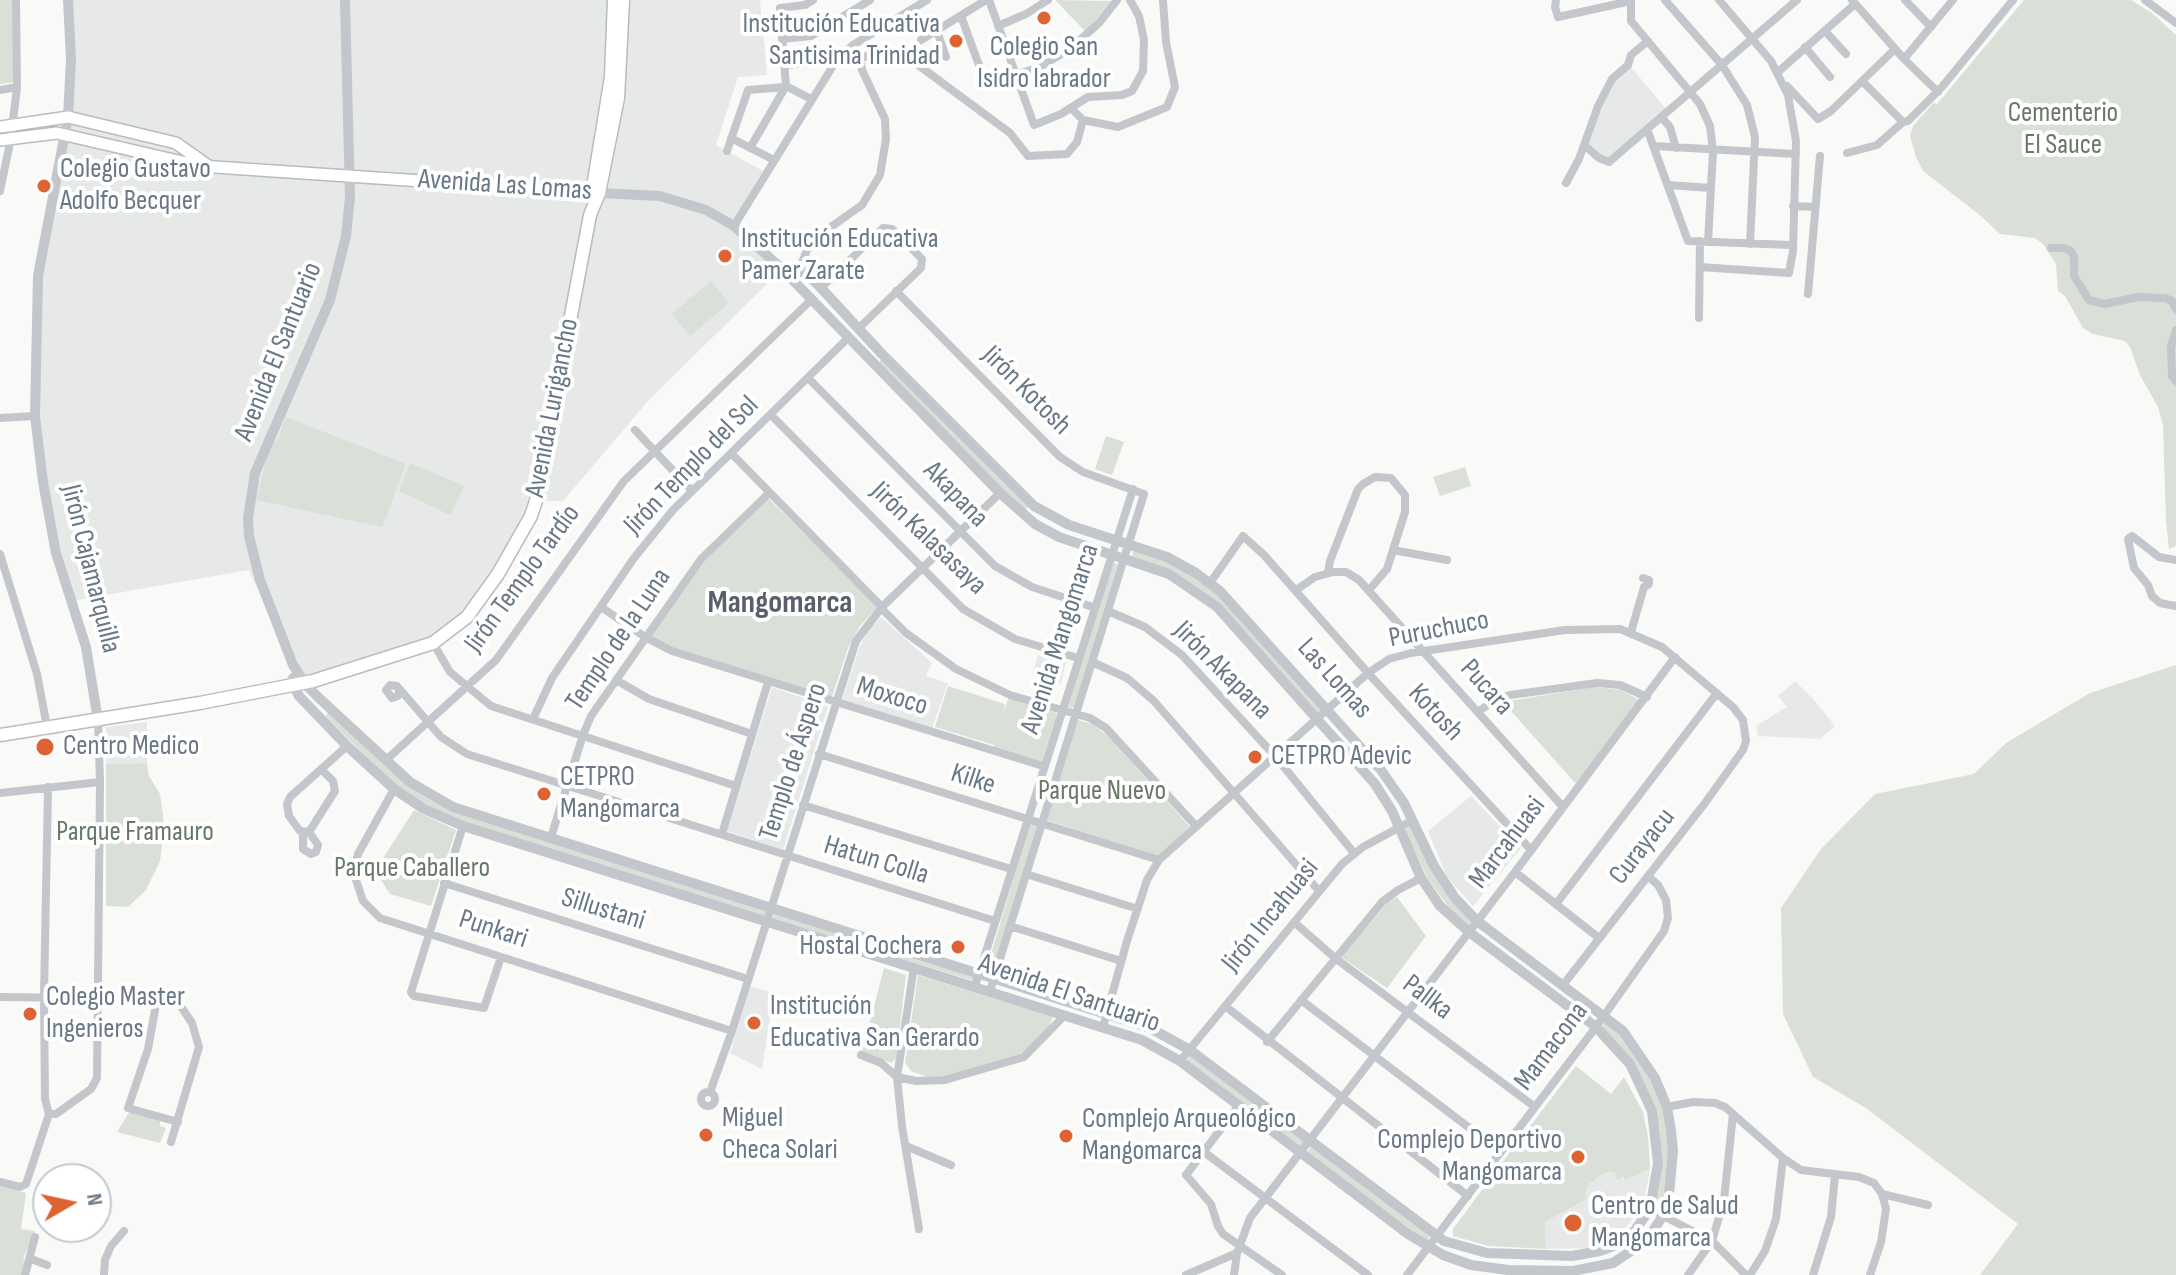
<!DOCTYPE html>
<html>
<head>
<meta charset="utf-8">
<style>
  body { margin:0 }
  #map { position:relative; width:2176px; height:1275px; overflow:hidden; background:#f9f9f7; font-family:"Sofia Sans Condensed",sans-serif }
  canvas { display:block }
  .north { position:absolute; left:32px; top:1163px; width:80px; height:80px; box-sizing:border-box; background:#fff; border:2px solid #c3c9cf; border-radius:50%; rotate:81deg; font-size:22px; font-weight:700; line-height:32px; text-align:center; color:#697886 }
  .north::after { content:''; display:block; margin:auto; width:28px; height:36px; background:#dd6333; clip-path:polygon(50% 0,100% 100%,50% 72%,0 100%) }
</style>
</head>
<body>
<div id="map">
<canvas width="2176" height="1275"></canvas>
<div class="north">N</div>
</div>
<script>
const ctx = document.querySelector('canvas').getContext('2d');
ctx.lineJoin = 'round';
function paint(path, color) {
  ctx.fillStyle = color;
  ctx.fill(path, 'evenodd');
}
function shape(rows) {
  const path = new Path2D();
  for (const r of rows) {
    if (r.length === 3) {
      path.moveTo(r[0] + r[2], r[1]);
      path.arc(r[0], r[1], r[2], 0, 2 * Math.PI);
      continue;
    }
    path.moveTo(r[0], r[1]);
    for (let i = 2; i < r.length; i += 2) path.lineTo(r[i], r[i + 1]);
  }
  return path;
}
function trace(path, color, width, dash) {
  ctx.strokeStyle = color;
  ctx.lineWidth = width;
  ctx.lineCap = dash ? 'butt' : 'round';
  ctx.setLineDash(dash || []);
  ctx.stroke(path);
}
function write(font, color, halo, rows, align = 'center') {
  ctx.font = font + ' "Sofia Sans Condensed",sans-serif';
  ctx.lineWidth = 8;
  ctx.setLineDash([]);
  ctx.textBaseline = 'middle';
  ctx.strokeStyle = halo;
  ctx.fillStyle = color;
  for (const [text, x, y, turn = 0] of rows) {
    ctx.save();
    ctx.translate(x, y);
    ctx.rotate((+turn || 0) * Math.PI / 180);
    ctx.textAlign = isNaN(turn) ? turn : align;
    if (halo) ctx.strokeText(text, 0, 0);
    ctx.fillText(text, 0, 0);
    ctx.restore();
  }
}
paint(shape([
  [67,0,760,0,767,75,738,77,716,145,763,171,730,227,778,273,648,401,563,501,545,501,466,614,433,645,299,683,249,570,71,601,36,422,38,280,65,131,69,49],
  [1631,67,1666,109,1608,159,1586,145,1613,80],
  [881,617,932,663,926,676,948,683,932,728,842,701,860,646,869,629],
  [1038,655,1066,662,1061,684,1032,675],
  [1795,681,1814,700,1835,726,1820,739,1758,736,1756,726,1787,707,1778,696],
  [772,687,828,707,783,850,727,831],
  [147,722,147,763,106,764,106,727],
  [1471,796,1521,848,1473,906,1447,877,1428,831],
  [750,986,774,993,762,1069,730,1053],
  [1650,1169,1643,1207,1619,1235,1610,1242,1593,1248,1546,1249,1545,1222,1587,1199,1585,1194,1589,1184,1606,1172,1616,1173,1625,1180]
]), '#e7e8e8');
paint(shape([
  [0,0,12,0,15,82,0,84],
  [2024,0,2131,0,2152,13,2176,35,2176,546,2169,549,2166,521,2163,425,2158,407,2140,375,2130,347,2125,341,2093,334,2083,328,2065,296,2058,291,2056,264,2043,244,2035,238,2000,234,1981,216,1923,171,1916,157,1910,136,1913,126,1933,103,1937,104],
  [1056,1,1056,0,1111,1,1086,32],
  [711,281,729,303,690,336,672,314],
  [882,358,1028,507,1025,511,1022,511,878,364],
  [286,417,406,464,382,527,256,500,267,456,272,443,277,441],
  [1106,436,1124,442,1112,475,1095,469],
  [410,463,464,486,450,515,399,491],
  [1465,467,1471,486,1440,496,1433,477],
  [767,497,878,606,860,626,848,648,832,697,671,647,649,637,707,555],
  [1133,550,1154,554,1209,585,1321,710,1316,713,1221,608,1132,557],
  [1110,562,1118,564,1074,707,1071,708,1068,707],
  [2176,665,2176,1275,1980,1275,2018,1224,1866,1108,1813,1077,1783,1014,1781,908,1821,849,1875,794,1974,774,2006,743,2090,693],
  [948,686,1005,704,1003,713,1009,697,1056,713,1057,715,1042,761,1039,762,994,747,994,745,935,727],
  [1595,687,1621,690,1641,701,1576,784,1503,702],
  [328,711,424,794,766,910,765,914,763,916,488,831,437,812,391,781,331,722,326,716],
  [1078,720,1092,724,1108,736,1191,828,1159,857,1046,820],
  [147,763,149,776,160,794,163,816,164,829,160,861,146,890,128,907,106,906,106,764],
  [414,810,456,830,431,906,390,894,379,877,380,863],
  [1030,823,1038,826,993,969,986,971],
  [1410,826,1472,922,1470,926,1452,912,1428,879,1405,830],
  [1397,897,1426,936,1387,988,1341,957,1387,903],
  [774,911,974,974,974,981,773,920],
  [884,968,906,975,896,1059,891,1063,862,1052],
  [918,975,1053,1017,1048,1030,1027,1050,1011,1059,949,1076,928,1077,911,1071,905,1063],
  [1604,1022,1623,1035,1645,1067,1663,1107,1669,1137,1669,1178,1659,1210,1654,1208,1655,1109,1602,1029],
  [1189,1055,1304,1140,1302,1147,1187,1062],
  [1576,1066,1611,1094,1624,1077,1643,1112,1648,1137,1650,1169,1625,1180,1623,1177,1617,1180,1615,1173,1606,1172,1589,1184,1585,1194,1587,1199,1545,1222,1546,1249,1489,1246,1453,1236,1453,1229,1516,1144,1522,1142,1528,1135,1528,1129],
  [130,1111,160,1118,160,1126,166,1128,160,1143,117,1132],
  [1311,1147,1429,1236,1428,1242,1309,1155,1308,1151],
  [0,1186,26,1193,21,1229,35,1231,23,1259,26,1261,21,1275,0,1275]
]), '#dae0d8');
const secondary = shape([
  [0,127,68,117,176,143,207,165],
  [0,140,57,133,200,166,599,193]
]);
const primary = shape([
  [593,187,611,77,614,0],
  [0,735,200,703,313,681,433,643,467,617,498,574,531,516,536,501,590,215,599,193,618,98,623,0]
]);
trace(secondary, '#b7bcc0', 14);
trace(primary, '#b8bcc0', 15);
trace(shape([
  [989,0,1034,125,1061,114,1088,97,1122,95,1132,91,1143,71,1144,40,1139,16,1130,0],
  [1556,0,1555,7,1558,17,1631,1],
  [1631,0,1631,21,1700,104,1710,126,1713,151,1708,242],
  [1665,0,1722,65,1747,105,1755,137,1750,244],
  [1852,0,1904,59,1938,92],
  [1905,0,1931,27],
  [2145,0,2176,23],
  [961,16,983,76,989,83,1040,67,1071,48,1099,23,1117,0],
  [998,26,1026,14,1048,0],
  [937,31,946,57],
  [1825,31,1846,54],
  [782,39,811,36,870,0],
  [921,40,986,0],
  [1805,47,1830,77],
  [1904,59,1953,0],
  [784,65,836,61],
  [1778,72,1855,4],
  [1862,81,1903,122,1908,121,1942,87,2013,0],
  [786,86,780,8,805,5,813,0],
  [786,86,811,99],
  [1787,86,1818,119,1831,111,1895,49],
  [0,90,17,87],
  [1661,117,1670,127,1676,148],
  [1083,120,1118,127,1167,107,1175,87,1166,42,1163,0],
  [1647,129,1688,241,1791,245],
  [731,138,774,160],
  [1584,145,1599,158,1609,162,1797,0],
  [1654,146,1796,154],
  [750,148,786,86],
  [727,151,748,90,785,87],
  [1847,153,1877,145,1903,122],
  [1566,183,1579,159,1598,106,1612,79,1628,65,1631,55,1648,41],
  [1668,185,1711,188],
  [0,191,11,138,17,87,16,0],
  [1793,206,1815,207],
  [734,226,836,61,853,45,927,0],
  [2051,248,2064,248,2071,251,2074,257,2074,276,2089,300,2105,304,2138,297,2165,298,2172,301,2176,309],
  [1700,267,1789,273,1793,251,1796,141,1788,95,1771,61,1719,0],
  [798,272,807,250,818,236,862,205,880,175,886,139,885,119,862,70,860,59,869,55,906,56,1010,133,1028,156,1067,154,1077,142,1083,120,1071,108],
  [821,288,883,228,892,229,922,259,921,268,859,328],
  [896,291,1060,457,1083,472,1144,494,990,991],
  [1808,294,1820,156],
  [1699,318,1700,241],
  [2176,330,2171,347,2172,376,2176,381],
  [808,378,995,566,1032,587,1093,607],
  [771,415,963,609,1015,639,1078,658],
  [0,418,35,416],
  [635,430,692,491],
  [731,453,882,607],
  [1393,550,1447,560],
  [0,554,37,674,47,727],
  [2176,560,2159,557,2132,536,2128,539,2134,568,2148,585,2152,596,2160,603,2176,606],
  [1328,573,1330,561,1358,489,1363,484,1375,477,1391,478,1405,495,1405,512,1387,569,1369,590],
  [1210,583,1243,536,1264,555,1368,673,1531,850],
  [1296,590,1315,577,1333,572,1346,572,1359,580,1563,807],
  [601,607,645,637,672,651,1043,766],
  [881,608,906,633,956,669,1010,695,1090,718,1106,728,1196,826],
  [1108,611,1145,627,1182,655,1275,756,1354,853],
  [1631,632,1644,587,1649,584,1649,580,1643,578],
  [433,643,450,672,491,706,736,786],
  [1092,662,1127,678,1154,701,1319,891],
  [616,680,649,699,752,734],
  [399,692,398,696,392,698,386,690,390,685,397,686,441,737,467,754,995,921],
  [1479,711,1497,699,1510,695,1597,683,1620,685,1647,697],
  [533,719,552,678,634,558,673,510,848,338],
  [819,754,1159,860],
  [386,760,496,660,624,481,811,300],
  [394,789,358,854,355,865,356,880,363,901,380,918,732,1031],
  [0,793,100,782],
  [803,805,1011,869],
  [463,826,411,992,414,996,484,1008,501,957],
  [303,832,303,849,311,854,316,852,318,845,309,832],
  [309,832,300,831,289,816,287,804,290,797,347,746],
  [309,832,335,791,333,781,321,769],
  [722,834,768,682],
  [551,837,583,735,591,716,701,559,768,494],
  [1515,872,1599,938],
  [1026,874,1138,909],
  [444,883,748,979],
  [1556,904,1717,693],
  [1294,922,1335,958,1535,1107],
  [1010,926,1121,961],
  [914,967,897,1077,902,1126,919,1229],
  [975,986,1133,489],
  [0,997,160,999,180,1005,192,1023,199,1047,171,1142],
  [157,999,148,1049,128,1108,178,1122],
  [1301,1000,1501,1152],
  [1225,1006,1468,1196],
  [1103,1027,1127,941,1147,880,1159,860,1368,673,1389,659,1411,653,1565,630,1620,629,1662,647,1733,707,1743,720,1746,741,1743,750,1705,803,1563,985],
  [1267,1042,1382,902,1398,890,1421,878],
  [861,1055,881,1063,897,1077,916,1081,945,1080,1024,1057,1065,1015],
  [1180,1061,1342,864,1363,847,1413,820],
  [710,1092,732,1031,856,641,882,607,1000,493],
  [708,1099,7],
  [1239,1105,1186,1175,1211,1204,1218,1226,1223,1234,1282,1275],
  [1667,1107,1693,1102,1715,1103,1725,1107,1783,1158,1801,1170,1859,1177,1874,1183,1882,1194,1886,1209,1881,1242,1870,1275],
  [49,1114,56,1114,91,1089,97,1078,100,782,98,720],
  [906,1146,951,1165],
  [1204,1152,1368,1275],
  [0,1182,20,1187,26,1184,49,1114,45,1099,44,997,48,787],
  [1882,1194,1928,1205],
  [1650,1209,1712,1241,1746,1275],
  [31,1259,47,1265],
  [25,1275,35,1237],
  [104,1275,105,1260,111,1246,124,1231],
  [1186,1275,1237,1253],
  [1234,1275,1237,1253,1250,1218,1515,872,1675,657],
  [1407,1275,1596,1027,1664,931,1668,918,1666,900,1658,885,1649,877],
  [1688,1275,1712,1241,1724,1200,1733,1114],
  [1750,1275,1765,1251,1776,1219,1783,1158],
  [1813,1275,1831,1217,1835,1175]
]), '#c3c6ca', 8);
trace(shape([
  [68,0,71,59,68,117,38,276,35,416,43,482,56,553,86,647,98,720],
  [345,0,350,197,346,236,330,300,255,473,248,518,249,536,260,580,293,665,306,685,319,698,410,782,453,807,1150,1028,1190,1050,1444,1241,1487,1253,1572,1256,1600,1251,1621,1243,1633,1233,1650,1209,1658,1163,1652,1111,1630,1064,1596,1027,1469,932,1440,906,1421,878,1392,811,1375,784,1217,607,1169,574,1059,537,1035,524,1000,493,781,268,734,226,706,210,660,196,599,193],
  [293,678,293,685,299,696,347,746,394,789,424,809,463,826,546,852,1142,1040,1180,1061,1408,1234,1443,1255,1471,1265,1508,1270,1573,1271,1613,1263,1646,1241,1663,1216,1669,1194,1673,1151,1671,1130,1667,1107,1655,1078,1623,1031,1477,921,1455,898,1434,866,1404,803,1381,770,1220,591,1196,573,1167,557,1069,525,1034,506,881,353,821,288,806,273,783,268]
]), '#c3c6ca', 10);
trace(secondary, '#fff', 11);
trace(primary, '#fff', 12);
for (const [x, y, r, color] of [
  [1044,18,8,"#dd6333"],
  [956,41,8,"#dd6333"],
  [44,186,8,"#dd6333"],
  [725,256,8,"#dd6333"],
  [45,747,10,"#dd6333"],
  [1255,757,8,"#dd6333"],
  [544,794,8,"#dd6333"],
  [958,947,8,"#dd6333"],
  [30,1014,8,"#dd6333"],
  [754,1023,8,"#dd6333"],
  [706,1135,8,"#dd6333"],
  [1066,1136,8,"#dd6333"],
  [1578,1157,8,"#dd6333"],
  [1573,1223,10,"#dd6333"]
]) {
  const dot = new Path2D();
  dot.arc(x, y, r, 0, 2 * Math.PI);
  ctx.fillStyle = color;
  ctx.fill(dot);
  trace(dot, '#fff', 3);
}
write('28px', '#697886', '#fff', [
  ["Institución Educativa",940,25,"right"],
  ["Santisima Trinidad",940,57,"right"],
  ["Colegio San",1044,48,"center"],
  ["Isidro labrador",1044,80,"center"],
  ["Colegio Gustavo",60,170],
  ["Adolfo Becquer",60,202],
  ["Institución Educativa",741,240],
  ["Pamer Zarate",741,272],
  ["Centro Medico",63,747],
  ["CETPRO Adevic",1271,757],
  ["CETPRO",560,778],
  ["Mangomarca",560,810],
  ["Hostal Cochera",942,947,"right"],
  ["Colegio Master",46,998],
  ["Ingenieros",46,1030],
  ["Institución",770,1007],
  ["Educativa San Gerardo",770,1039],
  ["Miguel",722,1119],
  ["Checa Solari",722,1151],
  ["Complejo Arqueológico",1082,1120],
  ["Mangomarca",1082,1152],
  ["Complejo Deportivo",1562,1141,"right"],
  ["Mangomarca",1562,1173,"right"],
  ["Centro de Salud",1591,1207],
  ["Mangomarca",1591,1239]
], 'left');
write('28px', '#667964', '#fff', [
  ["Cementerio",2063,114],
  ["El Sauce",2063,146],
  ["Parque Nuevo",1102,792],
  ["Parque Framauro",135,833],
  ["Parque Caballero",412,869]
]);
write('28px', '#697886', '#fff', [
  ["Avenida Las Lomas",505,186,4],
  ["Avenida El Santuario",279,352,-68],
  ["Jirón Kotosh",1026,391,45],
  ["Avenida Lurigancho",553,408,-79],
  ["Jirón Templo del Sol",692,466,-46],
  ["Akapana",955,495,46],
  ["Jirón Kalasasaya",928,539,44],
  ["Jirón Cajamarquilla",90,569,76],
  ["Jirón Templo Tardío",523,579,-54],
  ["Puruchuco",1439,630,-11],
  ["Avenida Mangomarca",1061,639,-72],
  ["Templo de la Luna",619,640,-56],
  ["Jirón Akapana",1222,671,45],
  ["Las Lomas",1334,679,48],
  ["Pucara",1486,688,48],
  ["Moxoco",892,697,17],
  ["Kotosh",1435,713,47],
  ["Templo de Áspero",794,762,-72],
  ["Kilke",973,780,18],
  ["Marcahuasi",1508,843,-53],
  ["Curayacu",1643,847,-52],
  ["Hatun Colla",876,861,17],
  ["Sillustani",603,910,17],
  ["Jirón Incahuasi",1271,916,-51],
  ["Punkari",493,930,18],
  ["Avenida El Santuario",1069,994,19],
  ["Pallka",1427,998,37],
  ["Mamacona",1552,1047,-53]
]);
write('bold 32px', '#57616c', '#fff', [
  ["Mangomarca",780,604]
]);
</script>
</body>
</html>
